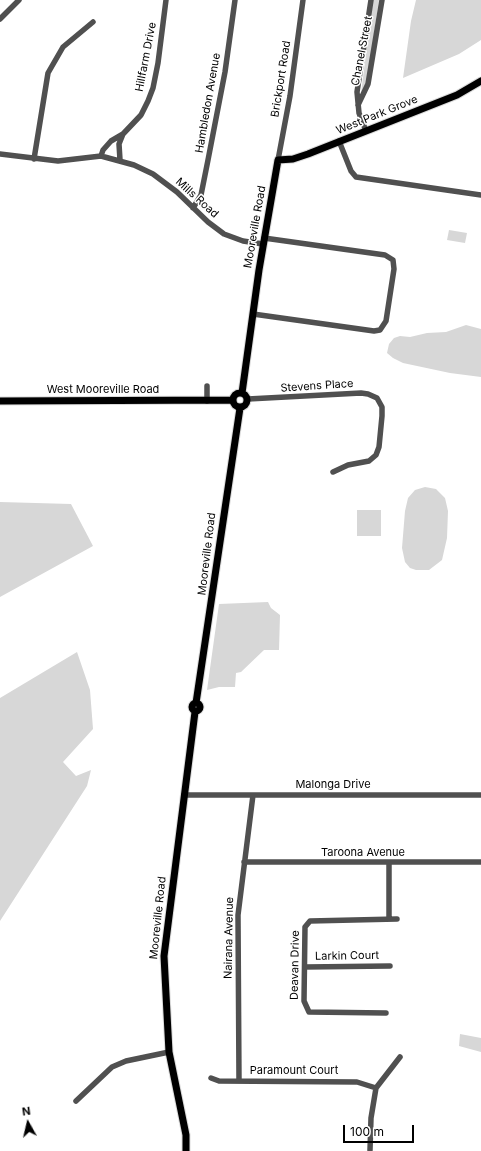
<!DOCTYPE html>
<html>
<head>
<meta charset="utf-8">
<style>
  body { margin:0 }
  #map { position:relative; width:481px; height:1151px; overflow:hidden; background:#fff; font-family:Inter,sans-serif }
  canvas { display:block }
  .north { position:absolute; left:8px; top:1103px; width:40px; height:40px; -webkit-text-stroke:3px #fff; paint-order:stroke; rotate:352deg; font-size:11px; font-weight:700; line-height:16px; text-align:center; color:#000 }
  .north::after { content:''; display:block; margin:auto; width:14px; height:18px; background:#000; clip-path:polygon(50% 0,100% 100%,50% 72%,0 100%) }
  .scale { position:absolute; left:343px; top:1125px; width:71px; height:18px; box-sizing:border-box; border:2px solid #000; border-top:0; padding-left:5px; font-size:12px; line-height:14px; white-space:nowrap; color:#000; -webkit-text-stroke:3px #fff; paint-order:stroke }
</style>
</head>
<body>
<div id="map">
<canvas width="481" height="1151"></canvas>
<div class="north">N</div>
<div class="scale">100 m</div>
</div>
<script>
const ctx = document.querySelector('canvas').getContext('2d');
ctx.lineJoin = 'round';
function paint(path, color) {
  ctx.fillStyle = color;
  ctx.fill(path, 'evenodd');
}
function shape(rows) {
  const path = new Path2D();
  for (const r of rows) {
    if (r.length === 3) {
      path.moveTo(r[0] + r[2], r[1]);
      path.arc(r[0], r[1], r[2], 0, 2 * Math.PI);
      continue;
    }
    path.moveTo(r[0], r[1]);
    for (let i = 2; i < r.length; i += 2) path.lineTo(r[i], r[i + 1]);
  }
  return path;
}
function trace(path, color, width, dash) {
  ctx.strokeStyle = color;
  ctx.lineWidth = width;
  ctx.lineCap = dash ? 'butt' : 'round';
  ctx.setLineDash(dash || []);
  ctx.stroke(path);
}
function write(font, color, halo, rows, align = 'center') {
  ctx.font = font + ' Inter,sans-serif';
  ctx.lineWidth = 3;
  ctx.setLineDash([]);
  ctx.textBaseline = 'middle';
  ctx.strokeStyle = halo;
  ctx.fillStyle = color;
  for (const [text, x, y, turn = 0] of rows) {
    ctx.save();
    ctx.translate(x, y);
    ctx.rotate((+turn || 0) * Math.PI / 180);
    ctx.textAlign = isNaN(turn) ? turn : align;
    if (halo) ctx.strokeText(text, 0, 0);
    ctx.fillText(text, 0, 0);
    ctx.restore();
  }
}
paint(shape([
  [373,0,379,0,367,81,361,93],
  [416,0,481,0,481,40,459,54,403,78,411,21],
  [449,230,467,233,465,243,447,240],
  [466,325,481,329,481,377,450,373,403,363,393,358,387,353,389,344,394,338,400,336,410,337,427,333,446,332],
  [425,487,436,489,445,498,448,511,447,538,442,560,429,570,416,570,410,568,405,562,402,548,405,511,408,498,415,490],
  [0,502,71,504,93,546,0,597],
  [357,510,381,510,381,536,357,536],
  [268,602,271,608,280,615,279,650,264,650,241,672,236,673,235,687,219,687,207,690,219,604],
  [77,652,90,690,93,729,63,762,76,776,91,770,87,786,0,921,0,698],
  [460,1034,481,1038,481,1052,459,1046]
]), '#d7d7d7');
const major = shape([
  [240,400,7],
  [242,393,259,270,278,160,293,159,308,154,457,95,481,81],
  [0,401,233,400],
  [196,707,4],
  [196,703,240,408],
  [186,1151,186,1135,169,1052,164,956,195,712]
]);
trace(major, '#dbdbdb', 9);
trace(shape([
  [0,19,19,0],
  [358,105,368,84,382,0],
  [366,131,359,113,357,92,371,0],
  [339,141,351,171,356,177,481,195],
  [0,154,58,161,101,156,134,165,153,174,177,192,208,222,224,234,243,241,263,244],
  [101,156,103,150,111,141,123,134,141,115,148,101,153,88,158,63,166,0],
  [34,159,48,73,63,47,93,22],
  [120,160,119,144,123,134],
  [278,160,290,96,303,0],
  [193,208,201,195,208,160,225,72,235,0],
  [253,314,374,331,380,330,386,321,394,269,393,260,385,255,264,238],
  [248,399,361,393,368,394,377,398,382,407,382,416,379,447,376,455,369,461,348,465,333,472],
  [207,401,207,386],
  [184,795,481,795],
  [244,862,481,862],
  [389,919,389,863],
  [305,967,390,966],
  [386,1013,309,1012,304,1001,305,927,310,921,397,919],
  [211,1078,219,1081,357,1082,376,1088],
  [239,1081,238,915,253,795],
  [76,1101,112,1067,126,1061,169,1052],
  [370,1150,371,1118,376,1088,400,1057]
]), '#505050', 5.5);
trace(major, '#000', 7);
write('11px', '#000', '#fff', [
  ["Chanel Street",362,51,-79],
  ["Hillfarm Drive",146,57,-79],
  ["Brickport Road",281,79,-81],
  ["Hambledon Avenue",208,103,-80],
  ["West Park Grove",377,115,-22],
  ["Mills Road",197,198,42],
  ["Mooreville Road",255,227,-80],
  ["Stevens Place",317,386,-4],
  ["West Mooreville Road",103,390],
  ["Mooreville Road",207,554,-83],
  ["Malonga Drive",333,785],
  ["Taroona Avenue",363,853],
  ["Mooreville Road",158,918,-84],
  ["Nairana Avenue",229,938,-89],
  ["Larkin Court",347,956,-1],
  ["Deavan Drive",295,965,-89],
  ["Paramount Court",294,1071]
]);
</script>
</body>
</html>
